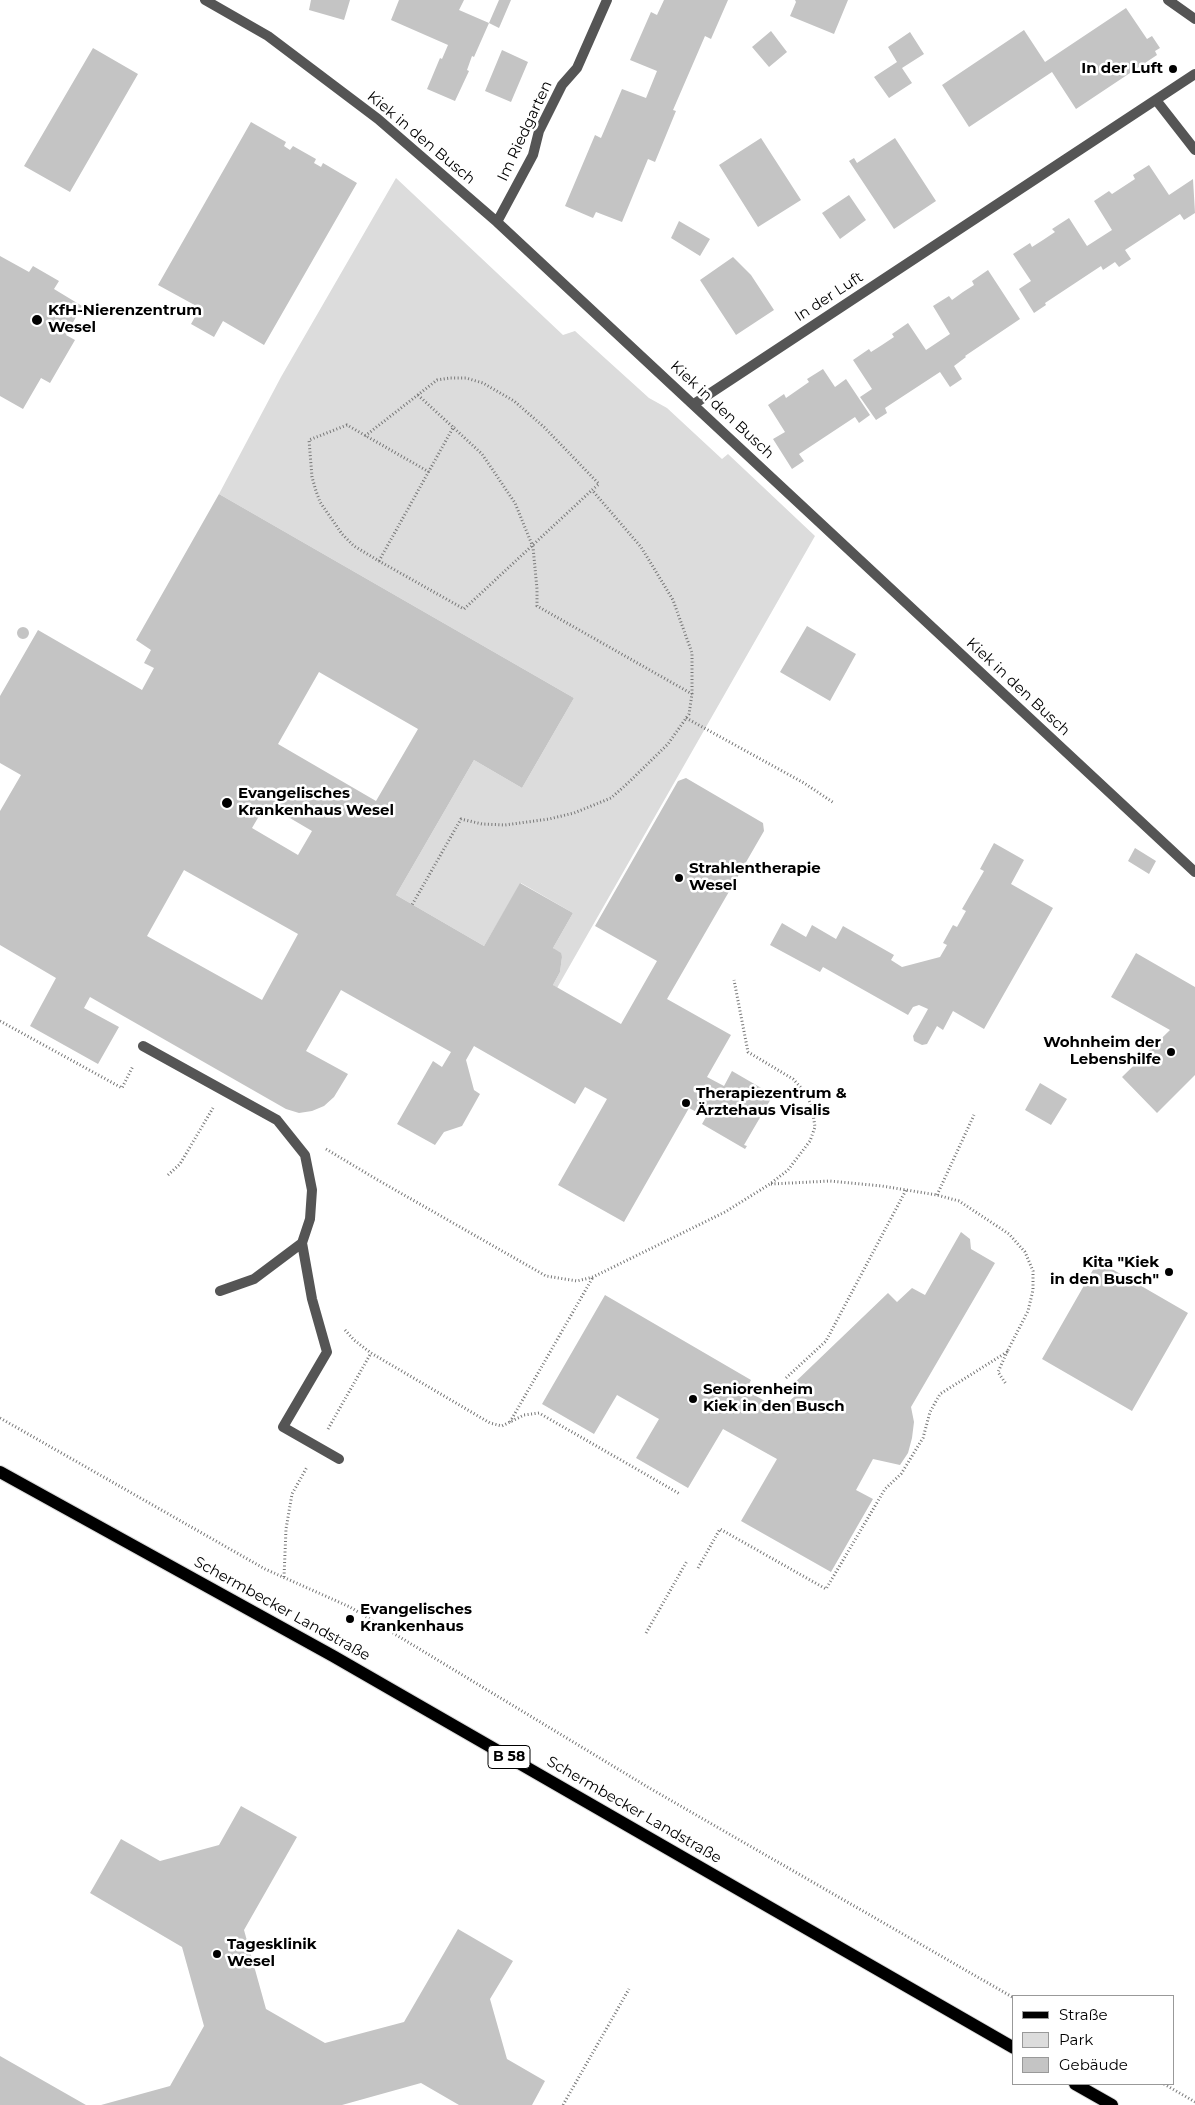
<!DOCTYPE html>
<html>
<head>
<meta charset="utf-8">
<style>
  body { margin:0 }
  #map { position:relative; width:1195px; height:2105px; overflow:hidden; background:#fff; font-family:Montserrat,sans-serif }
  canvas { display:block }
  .legend { position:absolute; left:1012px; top:1995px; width:162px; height:90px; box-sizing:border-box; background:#fff; border:1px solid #999; margin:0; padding:6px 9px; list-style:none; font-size:15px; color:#000 }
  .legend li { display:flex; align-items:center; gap:10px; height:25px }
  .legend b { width:25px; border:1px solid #999 }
</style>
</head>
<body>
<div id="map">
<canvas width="1195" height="2105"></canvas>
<ul class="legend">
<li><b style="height:6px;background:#000"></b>Straße</li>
<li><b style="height:14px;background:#dcdcdc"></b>Park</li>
<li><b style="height:14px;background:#c4c4c4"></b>Gebäude</li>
</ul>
</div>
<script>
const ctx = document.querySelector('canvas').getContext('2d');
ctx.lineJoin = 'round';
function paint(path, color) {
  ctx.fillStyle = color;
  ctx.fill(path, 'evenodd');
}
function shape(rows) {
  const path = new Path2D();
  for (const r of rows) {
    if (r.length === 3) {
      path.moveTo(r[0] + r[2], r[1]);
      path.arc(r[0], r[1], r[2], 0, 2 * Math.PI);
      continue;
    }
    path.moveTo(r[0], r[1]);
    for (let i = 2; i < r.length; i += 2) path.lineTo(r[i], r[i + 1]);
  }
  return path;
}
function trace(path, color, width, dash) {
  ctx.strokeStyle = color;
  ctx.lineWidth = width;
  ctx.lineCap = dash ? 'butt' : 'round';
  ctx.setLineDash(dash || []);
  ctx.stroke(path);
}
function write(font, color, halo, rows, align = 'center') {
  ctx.font = font + ' Montserrat,sans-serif';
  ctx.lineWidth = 5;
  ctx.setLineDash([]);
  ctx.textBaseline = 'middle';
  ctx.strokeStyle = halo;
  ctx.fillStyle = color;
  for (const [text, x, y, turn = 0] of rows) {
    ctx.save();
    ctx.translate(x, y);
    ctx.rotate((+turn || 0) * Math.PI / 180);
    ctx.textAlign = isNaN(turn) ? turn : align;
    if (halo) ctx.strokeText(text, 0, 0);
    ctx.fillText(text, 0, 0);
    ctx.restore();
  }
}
paint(shape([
  [396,178,563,335,575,331,649,398,667,408,722,459,728,454,815,536,557,988,553,985,560,972,562,957,553,948,573,913,521,883,484,946,396,895,474,760,522,788,574,698,219,494,281,377]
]), '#dcdcdc');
paint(shape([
  [311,0,350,0,344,20,309,10],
  [399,0,464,0,459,10,489,23,474,57,472,56,467,70,469,71,455,101,427,89,440,58,442,59,448,45,391,20],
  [499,0,511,0,499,28,489,23],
  [664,0,728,0,711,39,705,36,673,110,676,111,655,162,648,159,622,222,596,212,593,218,565,206,595,135,601,138,622,89,646,98,657,71,630,60,651,12,657,15],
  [795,0,848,0,834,34,790,16,796,2],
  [1126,8,1147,39,1152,36,1160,48,1155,51,1157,55,1076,109,1052,72,969,127,942,85,1024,30,1045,62],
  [771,31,787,52,769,67,752,47],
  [910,32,924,54,902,68,912,83,889,98,874,77,897,62,888,47],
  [93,48,138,74,70,192,24,166],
  [502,50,528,62,511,102,485,91],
  [251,122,286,142,284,146,290,150,293,146,316,159,314,163,321,167,323,163,357,183,264,345,223,321,214,337,191,324,200,308,158,285],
  [761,138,801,200,758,227,719,165],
  [895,138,936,201,894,229,849,161,854,158,857,163],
  [1149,165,1169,195,1193,179,1195,213,1184,220,1180,214,1125,250,1131,259,1119,267,1115,262,1103,270,1101,266,1045,303,1046,305,1034,313,1019,289,1031,281,1013,254,1030,243,1032,247,1043,240,1055,232,1052,229,1069,218,1087,246,1112,230,1094,201,1109,191,1112,194,1135,179,1133,175],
  [849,195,866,220,840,239,822,213],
  [679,221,710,239,700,256,671,238],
  [0,256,29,272,33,266,59,281,54,289,82,306,66,335,75,340,50,383,41,378,23,409,0,396],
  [733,257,751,275,774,310,736,335,700,280],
  [988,270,1020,319,965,356,966,357,954,366,962,379,950,387,940,372,885,408,887,413,876,420,860,397,872,389,853,360,869,349,871,352,882,345,894,337,892,334,908,323,926,350,950,334,933,306,949,296,952,300,963,292,974,285,972,281],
  [823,369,835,387,846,379,870,415,859,423,855,417,799,454,804,461,792,469,773,439,785,432,768,405,784,394,786,398,809,382,807,379],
  [219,494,574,698,522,788,474,760,396,895,484,946,520,883,573,913,553,948,561,953,562,957,560,972,553,985,621,1024,657,961,595,926,678,781,686,778,763,823,764,831,667,999,731,1035,707,1077,724,1086,732,1071,775,1096,774,1098,772,1097,744,1145,747,1146,745,1149,702,1124,706,1117,689,1108,624,1222,558,1185,607,1099,585,1087,575,1104,474,1046,466,1060,474,1090,480,1094,462,1126,444,1132,435,1145,397,1124,433,1061,442,1067,451,1052,341,990,306,1051,348,1074,334,1097,324,1106,312,1111,299,1113,286,1109,90,997,84,1008,119,1027,98,1064,30,1026,56,978,0,945,0,811,21,775,0,763,0,696,38,630,142,690,154,668,144,663,151,650,136,640],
  [319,672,418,729,376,801,278,744],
  [266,804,312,831,298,855,252,828],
  [184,870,298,934,262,1000,147,936],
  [807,626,856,654,830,701,780,672],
  [23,633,6],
  [994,843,1024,860,1011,884,1053,908,984,1029,953,1011,943,1030,937,1026,927,1044,922,1045,914,1041,913,1036,928,1009,919,1005,913,1007,908,1015,823,967,820,972,770,945,782,923,806,937,812,925,836,939,843,926,894,955,891,960,902,967,940,957,947,945,943,943,953,925,957,927,966,911,962,909,984,871,980,869],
  [1135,848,1156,861,1149,874,1128,861],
  [1136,953,1195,987,1195,1075,1157,1113,1122,1077,1170,1030,1111,997],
  [1040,1083,1067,1099,1051,1125,1025,1110],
  [961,1232,970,1239,971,1249,995,1263,911,1407,914,1422,912,1438,908,1453,900,1465,873,1459,856,1490,873,1499,831,1572,741,1521,777,1459,723,1429,688,1488,636,1458,659,1419,617,1395,594,1434,542,1404,605,1295,751,1380,746,1390,780,1410,797,1394,790,1387,888,1293,897,1302,912,1288,925,1295],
  [1098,1261,1188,1313,1132,1411,1042,1359],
  [241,1806,297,1837,244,1930,266,2009,325,2043,404,2022,458,1929,513,1961,490,1999,507,2059,545,2081,532,2105,459,2105,421,2083,342,2105,101,2105,170,2086,204,2026,182,1947,90,1893,121,1839,160,1861,219,1845],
  [0,2056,86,2105,0,2105]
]), '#c4c4c4');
const primary = shape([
  [0,1472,333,1656,1014,2048],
  [1075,2084,1112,2105]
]);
trace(primary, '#dbdbdb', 14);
trace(shape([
  [418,395,482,454,515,503,533,547,537,589,537,606,692,694],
  [365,436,437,380,450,378,466,378,483,383,514,401,544,427,599,484,592,490,641,547,673,600,692,653,692,694,689,714,668,744,628,783,611,798,574,813,549,819,505,825,482,824,461,819,412,905],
  [429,472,347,425,309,440,312,477,316,491,320,502,342,534,354,546,379,561,464,609,592,490],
  [379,561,454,426],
  [686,718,804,783,834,803],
  [0,1021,122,1088,133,1066],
  [326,1149,376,1179,546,1276,577,1281,593,1277,725,1212,770,1184,788,1170,810,1141,815,1127,812,1107,806,1093,793,1079,748,1052,734,980],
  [168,1175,180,1164,213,1108],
  [771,1184,830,1181,882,1186,937,1195,959,1201,1009,1234,1025,1252,1033,1271,1033,1290,1028,1311,1007,1352],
  [937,1195,974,1115],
  [345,1330,354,1340,371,1353,490,1423,502,1426,524,1415,539,1413,680,1494],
  [786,1378,826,1341,906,1190],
  [0,1418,265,1569,350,1607,651,1789,1014,1998],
  [510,1422,593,1277],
  [328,1429,371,1353],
  [698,1568,720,1529,826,1589,885,1489,901,1474,923,1438,930,1412,940,1394,1007,1352,998,1372,1006,1384],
  [284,1577,286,1529,292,1494,307,1467],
  [646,1633,687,1561],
  [1164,2084,1195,2102],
  [563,2105,629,1989]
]), '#777', 3, [1, 2.5]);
trace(shape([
  [1168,0,1195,19],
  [143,1046,277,1120,305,1155,312,1190,310,1219,302,1243,312,1299,327,1352,283,1427,339,1459],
  [220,1291,254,1279,302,1243]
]), '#555', 10);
trace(shape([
  [205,0,268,36,378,119,497,222,1195,872],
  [1156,100,1195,150],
  [497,222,533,155,539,131,562,85,577,68,607,0],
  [694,404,1195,74]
]), '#555', 10);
trace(primary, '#000', 12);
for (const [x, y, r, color] of [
  [1173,69,5,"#000"],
  [37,320,6,"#000"],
  [227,803,6,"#000"],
  [679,878,5,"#000"],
  [1171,1052,5,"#000"],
  [686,1103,5,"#000"],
  [1169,1272,5,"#000"],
  [693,1399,5,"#000"],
  [350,1619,5,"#000"],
  [217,1954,5,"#000"]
]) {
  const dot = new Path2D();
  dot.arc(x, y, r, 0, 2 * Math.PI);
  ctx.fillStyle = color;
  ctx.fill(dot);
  trace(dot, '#fff', 2);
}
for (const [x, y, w] of [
  [509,1757,42]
]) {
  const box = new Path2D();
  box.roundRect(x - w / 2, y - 11.5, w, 23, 4);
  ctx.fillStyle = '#fff';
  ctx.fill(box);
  trace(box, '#000', 1);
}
write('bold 14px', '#000', null, [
  ["B 58",509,1757]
]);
write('bold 15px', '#000', '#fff', [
  ["In der Luft",1163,69,"right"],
  ["KfH-Nierenzentrum",48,311],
  ["Wesel",48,328],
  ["Evangelisches",238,794],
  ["Krankenhaus Wesel",238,811],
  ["Strahlentherapie",689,869],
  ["Wesel",689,886],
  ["Wohnheim der",1161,1043,"right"],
  ["Lebenshilfe",1161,1060,"right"],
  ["Therapiezentrum &",696,1094],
  ["Ärztehaus Visalis",696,1111],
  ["Kita \"Kiek",1159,1263,"right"],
  ["in den Busch\"",1159,1280,"right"],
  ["Seniorenheim",703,1390],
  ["Kiek in den Busch",703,1407],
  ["Evangelisches",360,1610],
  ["Krankenhaus",360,1627],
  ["Tagesklinik",227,1945],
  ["Wesel",227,1962]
], 'left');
write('15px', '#000', '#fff', [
  ["Im Riedgarten",525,131,-65],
  ["Kiek in den Busch",421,138,40],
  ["In der Luft",829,297,-33],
  ["Kiek in den Busch",722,410,43],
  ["Kiek in den Busch",1018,687,43],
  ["Schermbecker Landstraße",282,1609,29],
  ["Schermbecker Landstraße",634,1810,30]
]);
</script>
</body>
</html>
